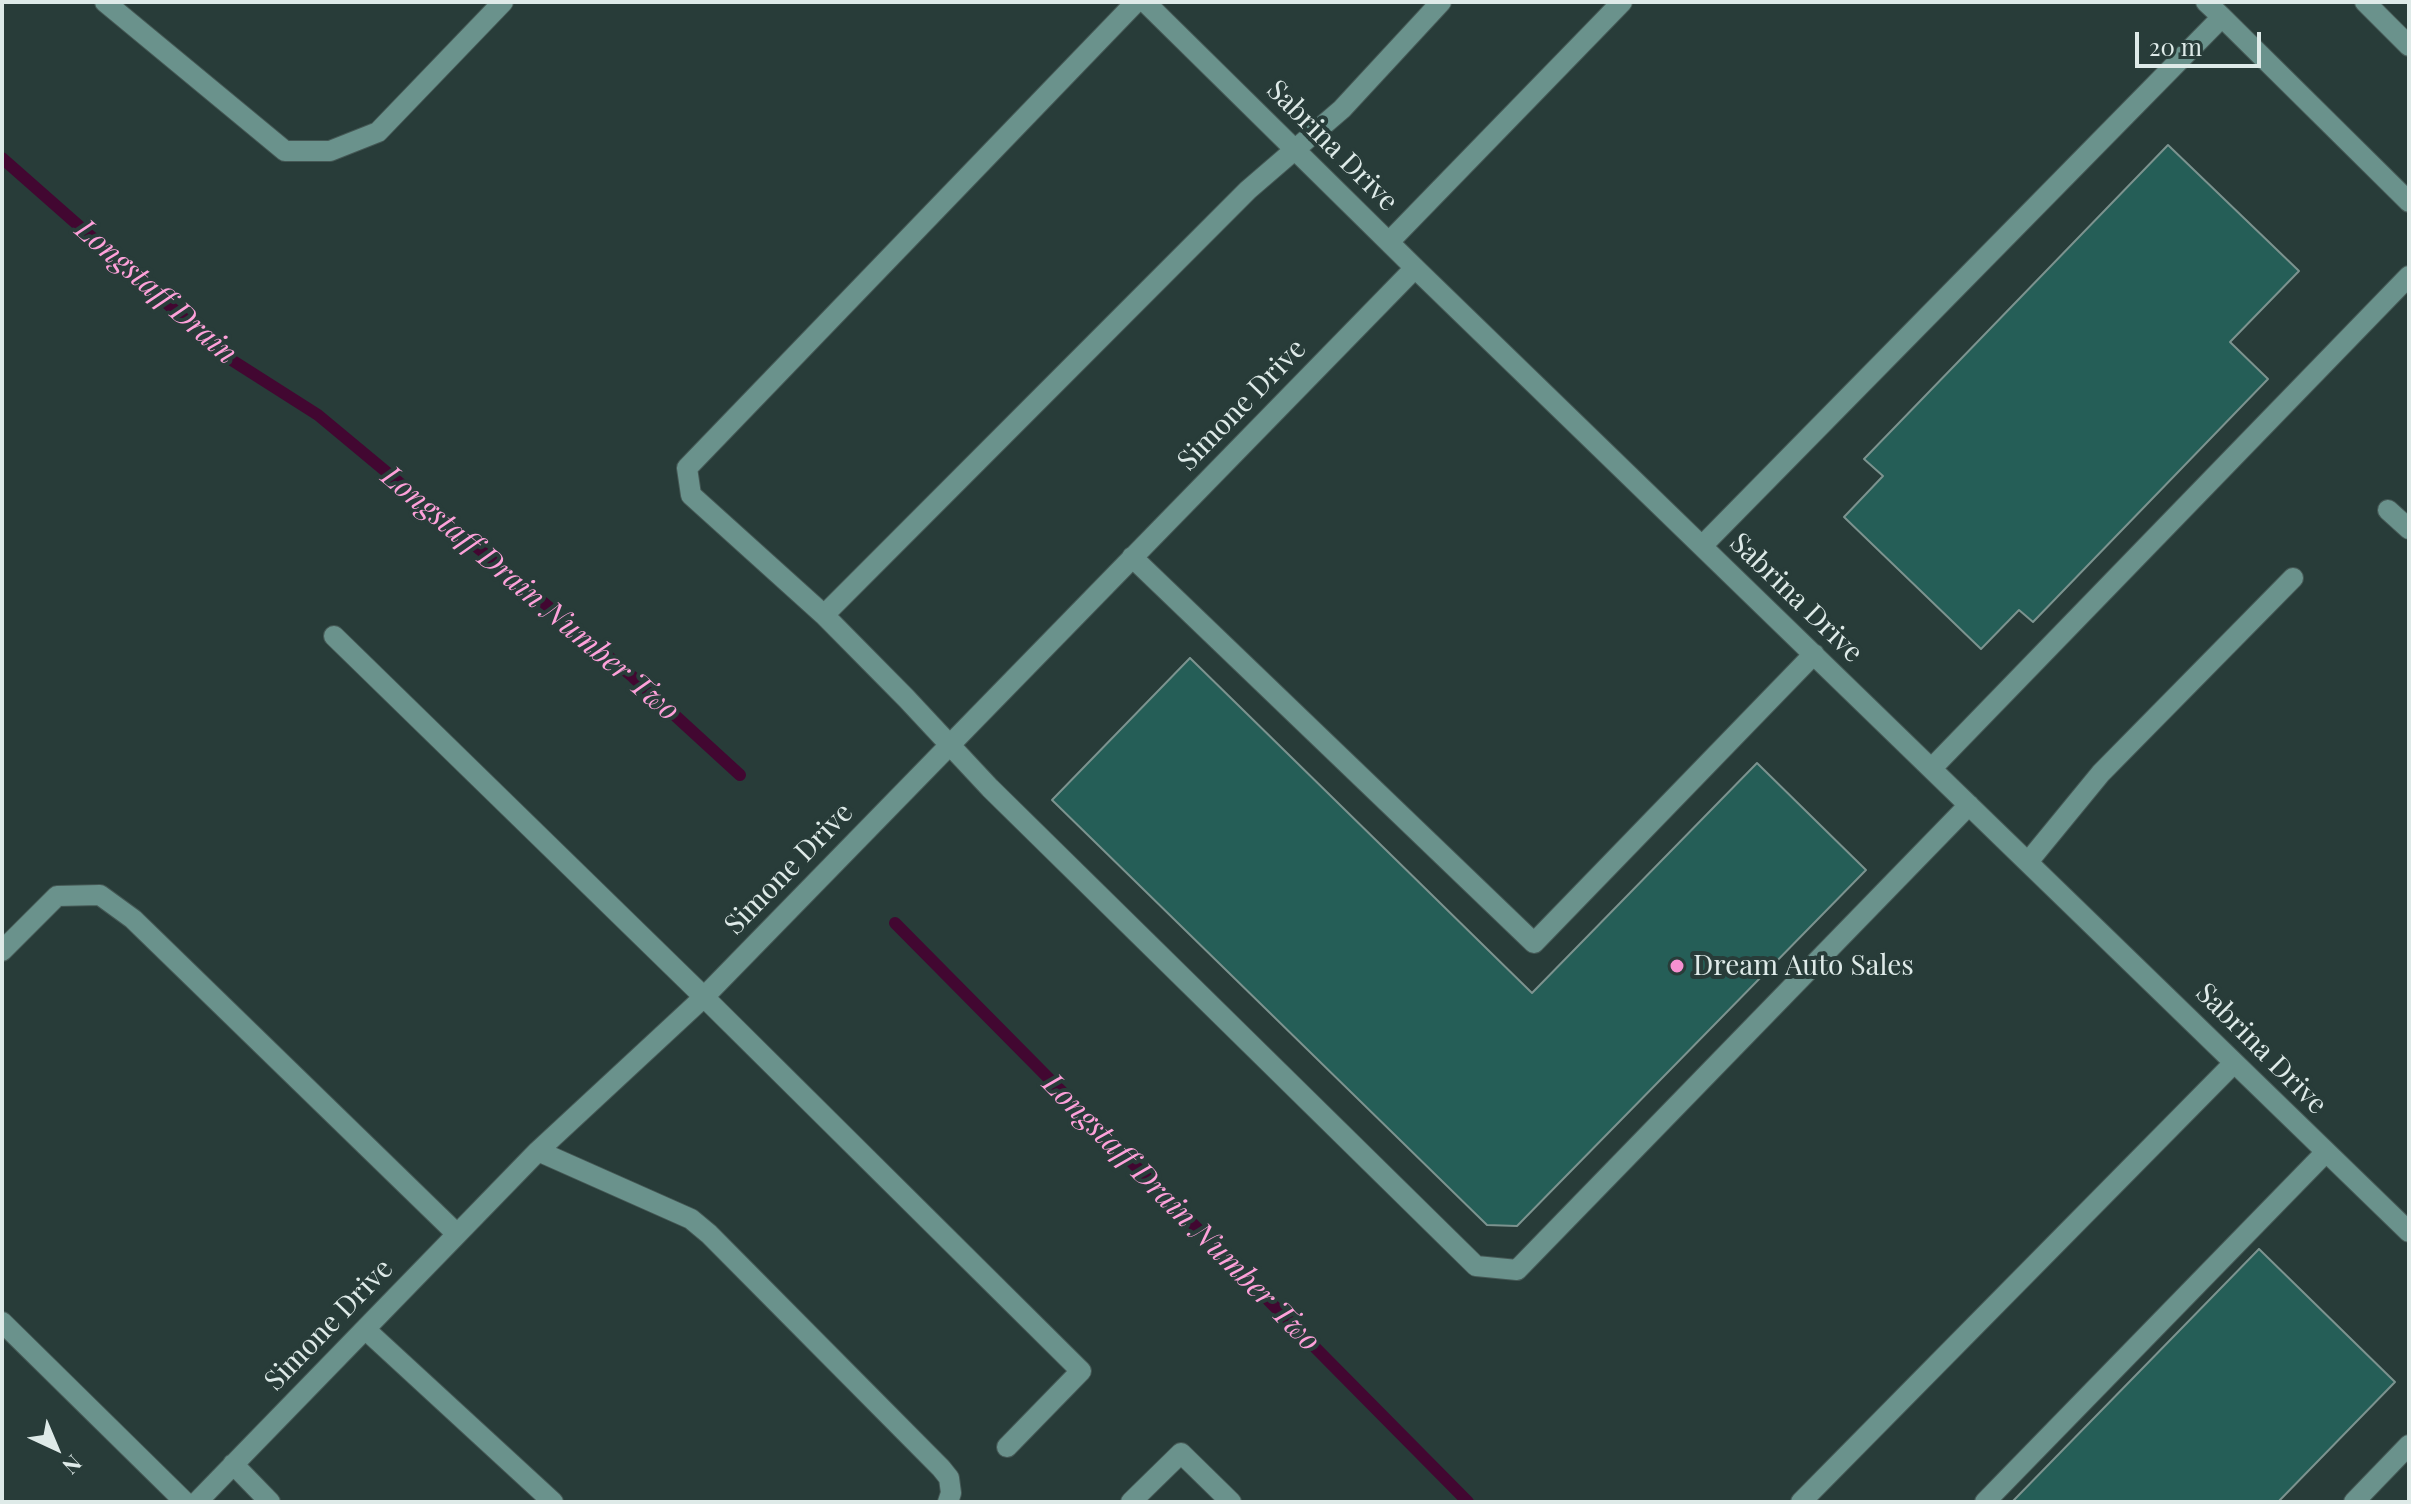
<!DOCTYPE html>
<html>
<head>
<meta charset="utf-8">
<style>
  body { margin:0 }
  #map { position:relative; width:2411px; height:1504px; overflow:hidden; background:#283c39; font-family:"Playfair Display",serif }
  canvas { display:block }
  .frame { position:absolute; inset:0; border:4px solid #deeae8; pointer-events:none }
  .north { position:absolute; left:16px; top:1408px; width:80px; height:80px; -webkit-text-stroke:6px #283c39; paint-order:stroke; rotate:136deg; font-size:22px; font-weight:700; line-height:32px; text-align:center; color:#deeae8 }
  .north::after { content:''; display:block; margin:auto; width:28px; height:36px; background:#deeae8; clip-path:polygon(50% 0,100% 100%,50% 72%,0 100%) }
  .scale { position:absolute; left:2135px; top:32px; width:126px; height:36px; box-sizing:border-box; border:4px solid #deeae8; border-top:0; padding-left:10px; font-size:24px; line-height:28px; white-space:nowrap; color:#deeae8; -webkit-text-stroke:6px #283c39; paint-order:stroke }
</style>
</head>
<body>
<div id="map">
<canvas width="2411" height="1504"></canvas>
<div class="frame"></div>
<div class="north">N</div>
<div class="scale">20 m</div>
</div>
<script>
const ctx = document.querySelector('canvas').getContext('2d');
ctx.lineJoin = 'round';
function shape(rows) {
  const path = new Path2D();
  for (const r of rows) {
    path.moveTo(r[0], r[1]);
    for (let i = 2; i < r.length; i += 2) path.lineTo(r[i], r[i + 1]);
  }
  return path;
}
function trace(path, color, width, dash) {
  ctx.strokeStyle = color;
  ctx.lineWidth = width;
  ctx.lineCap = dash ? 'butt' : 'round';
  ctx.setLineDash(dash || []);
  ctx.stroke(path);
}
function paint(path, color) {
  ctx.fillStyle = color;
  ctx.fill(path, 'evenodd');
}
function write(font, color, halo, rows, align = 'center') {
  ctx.font = font + ' "Playfair Display",serif';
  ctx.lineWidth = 8;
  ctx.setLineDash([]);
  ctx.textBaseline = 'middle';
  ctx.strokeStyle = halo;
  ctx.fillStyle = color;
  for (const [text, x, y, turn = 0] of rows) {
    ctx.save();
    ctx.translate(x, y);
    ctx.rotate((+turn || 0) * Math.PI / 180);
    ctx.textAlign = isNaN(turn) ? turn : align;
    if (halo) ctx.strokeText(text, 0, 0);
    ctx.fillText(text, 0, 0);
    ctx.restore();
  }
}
trace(shape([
  [2,158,230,359,318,415,633,677,740,775],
  [895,923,1468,1502]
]), '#420731', 12);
const building = shape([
  [2168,145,2299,271,2230,342,2268,379,2033,622,2019,610,1981,649,1844,517,1883,476,1864,459,2168,145],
  [1190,658,1532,993,1757,763,1866,870,1517,1226,1487,1225,1052,800,1190,658],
  [2259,1249,2395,1382,2278,1502,2012,1502,2259,1249]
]);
paint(building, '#255e57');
trace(building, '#7c938f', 2);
const minor = shape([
  [105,2,285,151,330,151,378,132,503,2],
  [1136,2,687,468,691,495,824,615,906,698,990,788,1476,1266,1517,1270,1969,805],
  [1145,2,1415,268,2409,1232],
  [2206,2,2222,17],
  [2365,2,2409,46],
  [1389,242,1622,2],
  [2388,510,2409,529],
  [1702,546,2222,17,2409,202],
  [1132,557,1534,943,1814,654],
  [824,615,1248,190,1342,109,1441,2],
  [334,636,704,997,1081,1371,1007,1447],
  [1932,768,2409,276],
  [2028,862,2101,773,2293,578],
  [2,951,57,896,100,895,133,919,457,1234],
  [538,1151,691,1219,709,1234,941,1468,949,1478,951,1493,948,1502],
  [2,1322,185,1502],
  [365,1329,553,1502],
  [233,1464,270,1502],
  [197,1502,538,1151,704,997,1415,268],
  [1131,1502,1181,1453,1231,1502],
  [1801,1502,2234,1063],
  [1985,1502,2326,1152],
  [2354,1502,2409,1445]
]);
trace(minor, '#455855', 22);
trace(minor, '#6a928c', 20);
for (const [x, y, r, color] of [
  [1677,966,8,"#f690d0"]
]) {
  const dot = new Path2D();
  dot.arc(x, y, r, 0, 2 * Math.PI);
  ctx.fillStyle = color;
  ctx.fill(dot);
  trace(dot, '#283c39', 3);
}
write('28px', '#deeae8', '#283c39', [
  ["Sabrina Drive",1332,146,45],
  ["Simone Drive",1242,405,-46],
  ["Sabrina Drive",1796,598,44],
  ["Simone Drive",789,869,-46],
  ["Sabrina Drive",2261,1049,45],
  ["Simone Drive",329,1325,-46]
]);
write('28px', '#deeae8', '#283c39', [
  ["Dream Auto Sales",1693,966]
], 'left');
write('italic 30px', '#fea1da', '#283c39', [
  ["Longstaff Drain",156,292,41],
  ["Longstaff Drain Number Two",530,594,40],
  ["Longstaff Drain Number Two",1181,1213,45]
]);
</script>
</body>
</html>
